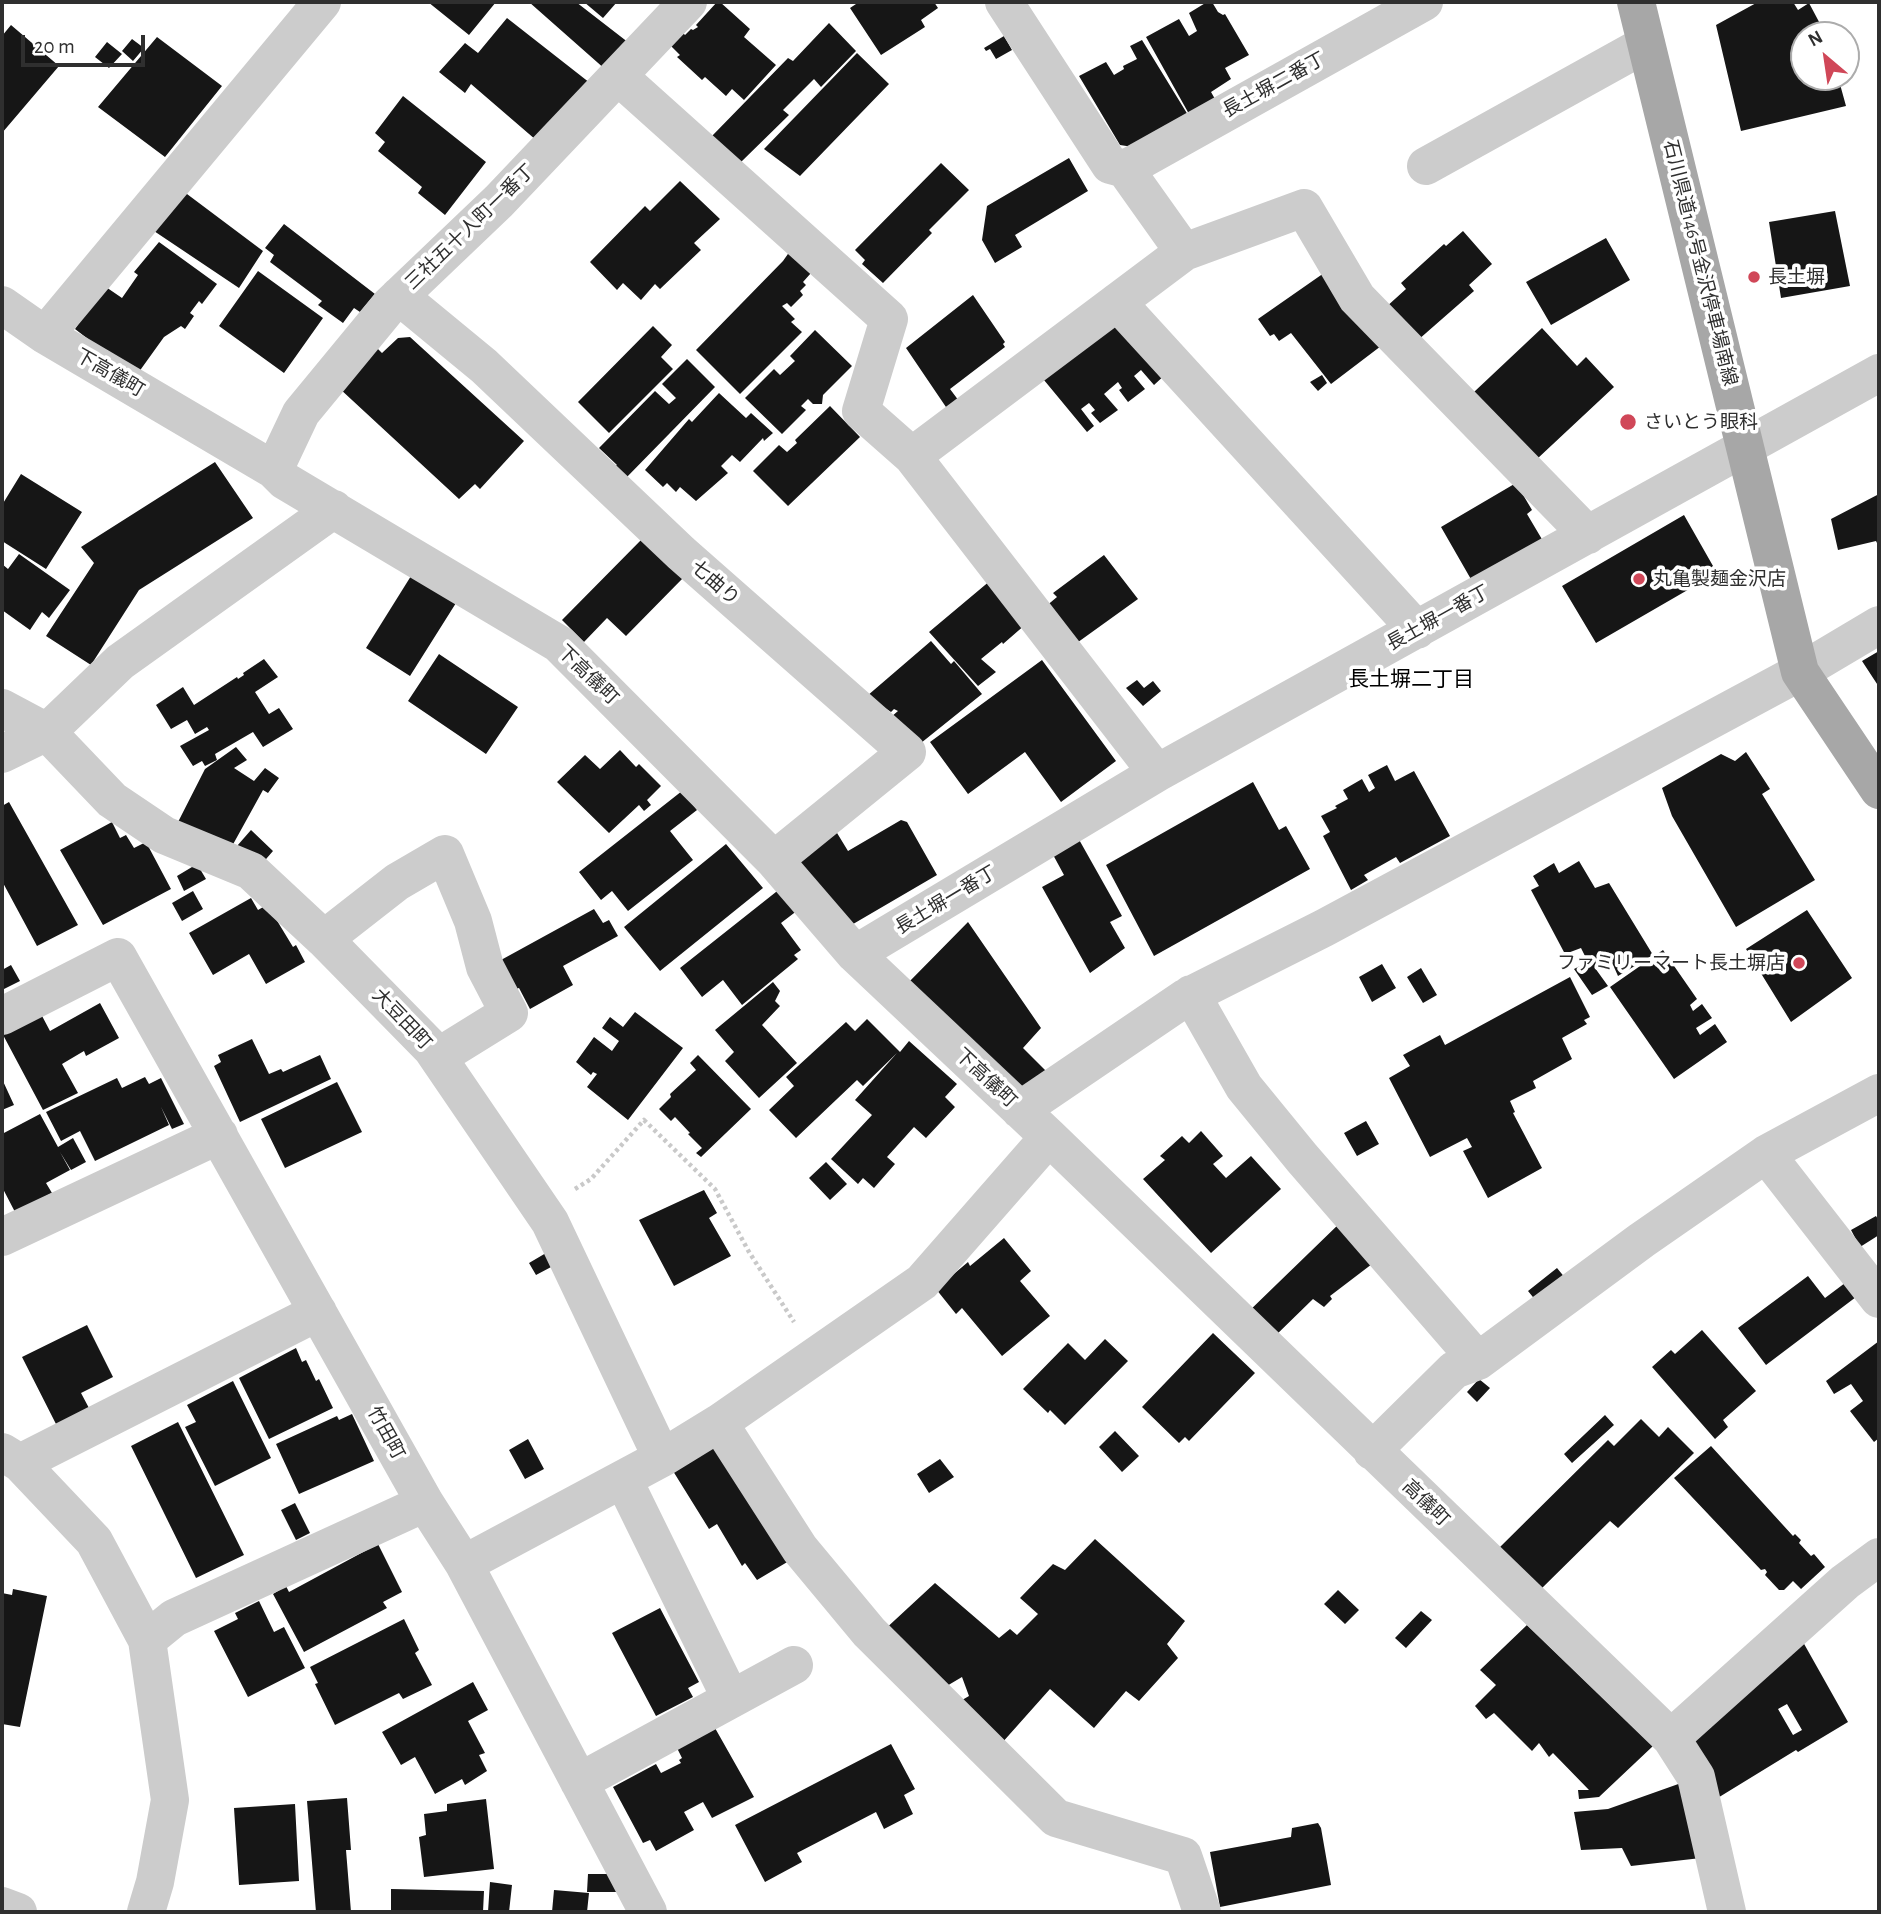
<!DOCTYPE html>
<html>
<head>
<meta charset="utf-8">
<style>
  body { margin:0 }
  #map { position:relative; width:1881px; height:1914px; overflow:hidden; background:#fff; font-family:"Alegreya Sans",sans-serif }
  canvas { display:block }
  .frame { position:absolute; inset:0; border:4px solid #2f2f2f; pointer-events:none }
  .north { position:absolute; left:1790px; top:21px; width:70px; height:70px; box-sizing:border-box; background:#fff; border:2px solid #acacac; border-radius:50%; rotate:331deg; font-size:19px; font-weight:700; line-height:28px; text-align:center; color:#2f2f2f }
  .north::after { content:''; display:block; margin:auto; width:24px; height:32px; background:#d04758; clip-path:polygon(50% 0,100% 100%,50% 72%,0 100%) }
  .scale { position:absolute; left:21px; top:35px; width:124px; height:32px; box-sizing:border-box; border:4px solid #2f2f2f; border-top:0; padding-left:9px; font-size:21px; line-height:24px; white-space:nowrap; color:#2f2f2f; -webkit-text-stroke:5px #fff; paint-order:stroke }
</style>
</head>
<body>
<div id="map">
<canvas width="1881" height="1914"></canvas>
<div class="frame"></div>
<div class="north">N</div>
<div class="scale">20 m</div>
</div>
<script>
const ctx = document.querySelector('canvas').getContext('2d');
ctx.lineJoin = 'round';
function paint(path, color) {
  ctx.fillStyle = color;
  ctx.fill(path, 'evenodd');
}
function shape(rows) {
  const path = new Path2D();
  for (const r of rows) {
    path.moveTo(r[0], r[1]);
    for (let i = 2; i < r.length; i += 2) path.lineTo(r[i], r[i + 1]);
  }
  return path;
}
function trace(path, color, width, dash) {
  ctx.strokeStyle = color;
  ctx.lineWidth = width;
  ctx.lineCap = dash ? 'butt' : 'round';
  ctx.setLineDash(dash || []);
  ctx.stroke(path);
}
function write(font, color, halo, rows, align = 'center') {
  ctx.font = font + ' "Alegreya Sans","Noto Sans JP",sans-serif';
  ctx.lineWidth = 7;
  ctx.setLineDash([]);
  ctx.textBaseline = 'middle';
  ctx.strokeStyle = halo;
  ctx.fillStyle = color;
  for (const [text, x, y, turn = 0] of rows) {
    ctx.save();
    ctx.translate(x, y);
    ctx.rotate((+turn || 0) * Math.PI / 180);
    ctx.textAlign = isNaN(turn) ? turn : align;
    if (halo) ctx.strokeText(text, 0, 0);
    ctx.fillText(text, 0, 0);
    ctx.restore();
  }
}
paint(shape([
  [428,2,496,2,469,35],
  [529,2,576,2,629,43,606,70],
  [584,2,617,2,603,18],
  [717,2,720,2,750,29,744,37,776,65,744,100,732,89,726,96,705,77,702,80,677,57,680,55,670,45,683,33,685,35,691,29,693,30,698,27,696,25],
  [859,2,934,2,938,8,921,20,925,27,881,55,850,8],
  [1207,2,1212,2,1218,12,1223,15,1225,14,1249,55,1225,68,1231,79,1211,92,1215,99,1189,114,1146,37,1179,19,1189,36,1197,31,1189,13],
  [1758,2,1793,2,1798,10,1809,3,1826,35,1804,35,1804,77,1838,77,1846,106,1741,131,1716,25],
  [507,18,590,83,536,140,471,84,465,93,439,72,465,43,478,53],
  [829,23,856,51,821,87,814,79,783,110,789,115,741,162,712,136,788,58,793,61],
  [11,25,59,66,2,133,2,36],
  [1004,36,1012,50,996,59,990,49,986,51,984,48],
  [157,37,222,86,165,157,98,107],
  [132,39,144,48,133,61,122,51],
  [1142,40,1188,115,1133,147,1120,145,1079,76,1106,62,1114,75,1124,69,1123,66,1137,59,1130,46],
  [107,42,122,54,109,68,95,57],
  [857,53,889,84,800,176,764,149],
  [403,96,486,162,445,215,418,193,422,187,378,151,385,142,375,133],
  [1069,158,1088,191,1015,235,1022,247,995,263,982,240,987,206],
  [941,163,969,190,929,230,932,233,883,283,862,264,865,260,855,250],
  [680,181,720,219,694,243,701,250,660,289,655,284,641,300,623,283,617,290,590,262,645,206,650,211],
  [183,191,263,251,239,288,151,229],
  [1835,211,1850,286,1781,298,1769,222],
  [284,224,375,294,360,312,354,308,343,323,318,305,322,301,270,262,274,255,265,248],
  [1463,231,1492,264,1469,285,1474,291,1418,340,1385,308,1406,289,1401,283,1444,244,1446,246],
  [1606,238,1630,280,1551,325,1526,282],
  [159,242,217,284,202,304,199,301,190,313,194,316,185,329,181,326,164,337,136,376,75,329,103,285,122,298,138,275,134,272],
  [790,251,811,273,803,282,806,285,800,291,803,295,791,307,787,303,782,306,795,319,791,322,802,332,740,394,696,350,783,261],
  [258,271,323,318,284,373,219,326],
  [1324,273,1381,346,1331,384,1291,333,1279,341,1274,334,1270,336,1258,319],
  [973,295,1005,342,1003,344,1005,347,950,389,959,401,948,410,906,348],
  [1117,313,1167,373,1154,385,1141,370,1134,376,1145,389,1128,402,1119,390,1122,388,1118,382,1104,394,1118,410,1100,423,1091,413,1095,410,1089,403,1081,409,1094,426,1087,432,1039,374],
  [653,326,672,345,661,357,673,369,609,433,578,402],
  [1542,328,1577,366,1586,357,1614,387,1537,459,1474,392],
  [815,330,852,366,823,395,822,404,813,404,808,399,801,406,806,410,782,434,745,398,774,369,780,375,795,361,790,356],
  [410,337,524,441,480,489,475,484,459,499,339,388,377,348,382,353,398,338],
  [687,359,715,387,624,480,612,468,617,465,599,448,655,391,669,404,676,398,662,384],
  [1322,375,1327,383,1318,391,1310,382],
  [719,393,746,418,751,413,773,433,764,441,763,438,740,462,732,455,721,466,728,473,696,501,680,487,676,492,667,483,663,487,645,470,689,419,692,422],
  [830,406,860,437,788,506,753,471,779,445,787,452,797,443,795,440],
  [215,462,253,518,139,590,91,665,46,636,94,563,81,547],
  [21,474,82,512,46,569,2,541,2,505],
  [1516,483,1532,510,1527,514,1543,541,1472,581,1441,527],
  [1879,494,1879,547,1876,541,1838,550,1831,519],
  [1684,515,1717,573,1596,643,1562,586],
  [643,538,683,578,626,636,607,618,584,642,562,620],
  [19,554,70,590,49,618,42,612,30,630,2,610,2,564,8,569],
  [1104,555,1138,599,1074,645,1045,607,1057,597,1053,593],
  [411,576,456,603,410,676,366,648],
  [991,580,1026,624,1003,644,1002,642,981,659,996,672,978,686,929,632],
  [931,641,951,664,954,661,982,694,921,743,891,717,898,711,894,709,891,712,867,696],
  [1879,651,1879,687,1862,661],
  [439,654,518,707,486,754,408,701],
  [264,659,278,677,255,692,269,714,279,708,293,729,263,747,253,732,215,754,217,760,205,766,202,761,193,766,180,746,209,730,207,727,195,734,187,720,171,729,156,705,183,687,194,705,237,677,238,679,244,675,243,673],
  [1042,660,1116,761,1061,802,1025,752,968,794,930,742],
  [1137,680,1144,688,1153,681,1161,691,1143,706,1126,688],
  [236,747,247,760,234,768,254,781,265,768,279,778,268,793,263,790,231,848,177,824,205,769],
  [620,750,636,767,639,764,661,786,647,800,651,805,644,811,639,805,609,833,557,782,585,755,600,769],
  [1746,752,1770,789,1762,794,1815,880,1736,927,1672,816,1662,788,1721,754,1735,761],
  [1387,765,1395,781,1414,771,1450,836,1400,863,1396,857,1364,875,1368,880,1351,890,1323,836,1330,832,1321,816,1337,808,1335,806,1348,799,1343,790,1362,779,1369,792,1375,788,1368,775],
  [1253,782,1279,830,1286,826,1310,869,1154,956,1106,865],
  [682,791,697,810,670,831,693,860,628,911,612,891,601,900,579,872],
  [9,802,78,925,37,946,2,881,2,806],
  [901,820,907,822,937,875,848,927,792,862,834,828,848,851],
  [112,822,120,838,126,835,134,848,146,842,171,889,103,925,60,850],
  [251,830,273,851,260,866,237,846],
  [1077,836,1122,916,1110,922,1125,948,1090,973,1042,887,1064,875,1051,851],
  [726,844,763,888,660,971,624,927],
  [1579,861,1595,888,1609,883,1653,955,1618,976,1610,958,1595,968,1608,986,1592,995,1574,969,1588,962,1581,948,1565,954,1531,890,1539,886,1533,876,1554,863,1559,873],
  [197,864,206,879,184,891,177,876],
  [781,888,798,910,781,923,801,950,794,955,798,959,742,1005,723,980,702,997,680,968],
  [193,891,203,909,182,921,172,903],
  [251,898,258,910,265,906,276,919,293,947,296,945,305,962,266,984,249,954,213,975,189,933],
  [594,909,603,923,609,920,618,936,563,966,573,985,530,1009,519,988,516,989,501,960],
  [1807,910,1852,978,1791,1022,1746,949],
  [968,922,1041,1028,1023,1048,1049,1074,1018,1090,907,984],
  [1663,950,1697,999,1690,1005,1693,1011,1702,1004,1712,1018,1696,1028,1700,1035,1715,1024,1727,1042,1674,1079,1610,987],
  [1382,964,1396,988,1372,1002,1359,977],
  [11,965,20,981,2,990,2,970],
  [1421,968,1437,995,1423,1003,1407,977],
  [1570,977,1590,1017,1584,1020,1587,1024,1562,1038,1572,1059,1533,1081,1536,1088,1510,1101,1515,1112,1513,1113,1542,1168,1488,1198,1463,1151,1472,1147,1467,1138,1430,1157,1389,1078,1410,1066,1403,1055,1440,1035,1445,1045],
  [773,982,780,991,775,1001,780,1006,762,1025,797,1063,759,1098,725,1061,734,1052,715,1030],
  [100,1003,119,1038,86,1056,84,1051,62,1064,78,1093,43,1110,2,1033,41,1014,50,1031],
  [635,1012,683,1048,628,1120,587,1087,597,1074,593,1072,591,1075,576,1062,594,1037,612,1051,619,1041,602,1028,610,1017,623,1027],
  [867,1019,900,1052,909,1041,957,1084,945,1097,955,1107,926,1138,914,1127,887,1157,895,1164,874,1188,863,1178,858,1184,831,1159,872,1115,855,1100,897,1053,863,1086,857,1080,796,1138,769,1110,794,1086,786,1077,846,1022,855,1031],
  [252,1039,269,1074,281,1069,283,1072,320,1055,331,1079,240,1122,214,1066,221,1062,218,1055],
  [698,1055,751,1109,701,1157,696,1153,702,1148,688,1134,690,1133,675,1117,671,1121,659,1109,671,1097,670,1094,696,1070,690,1063],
  [145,1077,149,1084,161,1078,184,1124,172,1129,161,1107,169,1125,95,1161,80,1131,61,1141,46,1112,117,1078,122,1088],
  [2,1079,14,1105,2,1110],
  [337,1082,362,1132,285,1168,261,1119],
  [40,1114,58,1147,73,1138,86,1162,71,1170,60,1152,70,1170,46,1183,52,1193,15,1212,2,1187,2,1134],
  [1366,1121,1379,1144,1357,1156,1344,1133],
  [1201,1131,1223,1156,1213,1164,1226,1178,1251,1156,1281,1189,1211,1253,1143,1179,1165,1160,1160,1156,1182,1136,1189,1143],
  [826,1162,847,1184,830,1200,809,1178],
  [704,1190,717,1213,709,1218,731,1256,674,1286,639,1220],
  [1876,1216,1879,1221,1879,1235,1860,1247,1851,1230],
  [1342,1221,1372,1264,1330,1296,1332,1299,1324,1307,1313,1299,1271,1340,1245,1315],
  [1004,1238,1031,1271,1020,1281,1050,1316,1002,1356,962,1308,956,1314,936,1289,968,1262,970,1266],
  [546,1253,553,1266,536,1275,529,1263],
  [1557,1268,1566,1279,1537,1302,1528,1291],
  [1808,1276,1825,1298,1845,1283,1856,1297,1766,1365,1738,1328],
  [87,1325,113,1377,81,1393,90,1410,57,1426,22,1357],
  [1702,1330,1756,1391,1723,1420,1728,1427,1715,1439,1652,1367,1671,1350,1675,1354],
  [1213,1333,1255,1373,1189,1441,1185,1437,1179,1443,1142,1407],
  [1105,1339,1128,1361,1065,1425,1050,1410,1048,1413,1023,1389,1068,1343,1085,1360],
  [1879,1341,1879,1438,1874,1442,1850,1411,1863,1401,1851,1384,1834,1394,1826,1381],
  [296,1348,302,1362,306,1360,316,1381,319,1379,333,1408,269,1439,239,1378],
  [1479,1379,1490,1388,1477,1402,1467,1392],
  [233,1381,271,1458,215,1486,185,1427,196,1422,187,1405],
  [352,1414,374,1461,299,1494,276,1444,337,1416,339,1420],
  [1605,1415,1614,1425,1572,1463,1564,1454],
  [1641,1419,1659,1437,1668,1427,1694,1453,1618,1528,1610,1521,1539,1591,1498,1549,1608,1440,1614,1446],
  [178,1422,244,1555,196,1578,131,1446],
  [1115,1431,1139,1456,1122,1472,1099,1447],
  [528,1439,544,1469,525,1479,509,1450],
  [718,1443,794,1558,757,1580,745,1563,742,1566,717,1524,709,1529,673,1471],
  [1711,1446,1793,1536,1795,1534,1801,1540,1799,1543,1811,1556,1814,1554,1825,1567,1801,1589,1793,1581,1784,1590,1779,1590,1765,1575,1767,1572,1765,1569,1761,1570,1674,1478],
  [940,1459,954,1477,929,1493,917,1474],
  [295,1503,310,1533,296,1540,281,1510],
  [1095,1539,1185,1621,1167,1644,1178,1658,1139,1701,1126,1691,1094,1728,1050,1689,1001,1744,957,1703,969,1696,962,1677,940,1690,882,1632,935,1583,999,1638,1010,1629,1017,1635,1038,1614,1020,1598,1053,1564,1065,1570],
  [378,1544,402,1592,383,1602,387,1608,304,1652,273,1594,286,1586,289,1592],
  [13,1589,47,1596,20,1727,2,1724,2,1593,12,1595],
  [1338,1590,1359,1610,1345,1624,1324,1604],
  [259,1601,274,1632,284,1627,305,1668,248,1697,214,1631,238,1619,235,1613],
  [660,1608,699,1682,688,1688,693,1697,656,1716,612,1633],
  [1421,1611,1432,1620,1406,1648,1395,1638],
  [404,1619,419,1650,415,1653,432,1685,403,1699,399,1693,335,1725,315,1684,318,1683,310,1667],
  [1527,1625,1653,1746,1599,1797,1579,1799,1578,1790,1589,1790,1553,1753,1549,1757,1539,1743,1532,1751,1494,1713,1486,1719,1475,1706,1496,1685,1480,1670],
  [1803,1642,1848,1722,1798,1752,1796,1750,1716,1799,1684,1737],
  [1787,1704,1802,1730,1793,1735,1778,1709],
  [473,1682,488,1710,468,1721,485,1753,479,1755,487,1771,465,1785,462,1779,435,1794,415,1757,401,1765,382,1732],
  [715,1728,754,1797,712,1818,703,1802,684,1812,694,1830,656,1851,650,1840,643,1843,613,1787,656,1764,661,1773,681,1763,679,1760,682,1758,677,1748],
  [891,1744,915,1789,904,1795,913,1814,884,1829,876,1812,797,1853,802,1862,765,1882,735,1825],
  [1684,1782,1701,1858,1631,1866,1622,1848,1581,1850,1574,1812,1608,1809],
  [347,1798,351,1850,346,1850,351,1912,316,1912,307,1801],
  [486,1799,494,1869,424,1877,419,1837,426,1835,424,1814,447,1811,447,1804],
  [295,1804,299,1881,239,1885,234,1808],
  [1318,1823,1321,1828,1331,1885,1220,1907,1210,1852,1291,1837,1292,1828],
  [588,1874,609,1874,619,1892,587,1892],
  [490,1882,512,1885,509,1912,488,1912],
  [391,1889,484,1891,483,1912,391,1912],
  [554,1890,589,1893,587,1912,552,1912]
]), '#161616');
trace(shape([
  [575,1189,591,1179,644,1120,715,1189,749,1252,794,1322]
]), '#c9c9c9', 4.5, [3.5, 3.5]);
trace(shape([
  [618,76,889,319,861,411,912,456,1157,773],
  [1426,166,1646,44],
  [1125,169,1424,2],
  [1184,252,1304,208,1357,298,1588,535],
  [399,296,484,366,681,553,907,752,774,860],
  [1117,302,1417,630],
  [2,305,45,335,274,470,285,481,559,644,774,860,855,954,1049,1137,1671,1738,1696,1777,1727,1912],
  [45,335,322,2],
  [912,456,1184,252,1125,169,1110,165,1004,2],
  [274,470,301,413,390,305,499,201,688,2],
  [2,708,47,732,112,800,164,835,251,871,324,939,432,1049,550,1222,662,1458],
  [2,754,47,732,120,662,334,509],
  [324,939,397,882,445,854,473,921,485,967,509,1013,438,1057],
  [855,954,1157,773,1879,373],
  [1191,994,1244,1087,1302,1158,1478,1361],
  [2,1016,118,957,425,1503,464,1564,648,1912],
  [1020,1110,1185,998,1324,928,1800,672,1879,625],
  [1766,1154,1879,1299],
  [2,1237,219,1135],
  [719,1423,800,1549,869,1632,1056,1818,1183,1856,1202,1912],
  [1372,1451,1454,1370,1478,1361,1642,1240,1766,1154,1879,1093],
  [2,1452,20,1463,94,1541,147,1640,170,1800,155,1882,146,1912],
  [20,1463,318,1312],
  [623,1479,731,1699],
  [464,1564,662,1458,719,1423,922,1282,1049,1137],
  [147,1640,174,1618,425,1503],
  [1671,1738,1845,1582,1879,1557],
  [579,1782,794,1665],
  [2,1906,18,1912]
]), '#ccc', 38);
trace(shape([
  [1636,2,1800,672,1879,790]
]), '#a7a7a7', 38);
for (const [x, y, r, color] of [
  [1754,277,7,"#d04758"],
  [1628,422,9,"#d04758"],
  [1639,579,7,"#d04758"],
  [1799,963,7,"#d04758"]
]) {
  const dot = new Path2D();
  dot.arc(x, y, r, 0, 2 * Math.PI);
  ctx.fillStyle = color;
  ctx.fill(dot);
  trace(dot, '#fff', 2.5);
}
write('19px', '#2f2f2f', '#fff', [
  ["長土塀二番丁",1274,85,-29],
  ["三社五十人町一番丁",470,227,-44],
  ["石川県道146号金沢停車場南線",1700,263,76],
  ["下高儀町",110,373,30],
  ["七曲り",715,583,41],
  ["長土塀一番丁",1438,618,-29],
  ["下高儀町",588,675,44],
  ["長土塀一番丁",946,900,-31],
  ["大豆田町",402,1019,46],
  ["下高儀町",986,1078,43],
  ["竹田町",386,1433,61],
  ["高儀町",1426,1503,44]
]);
write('19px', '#2f2f2f', '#fff', [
  ["長土塀",1768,277],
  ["さいとう眼科",1644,422],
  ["丸亀製麺金沢店",1653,579],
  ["ファミリーマート長土塀店",1785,963,"right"]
], 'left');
write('21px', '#000', '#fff', [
  ["長土塀二丁目",1411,680]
]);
</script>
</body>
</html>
